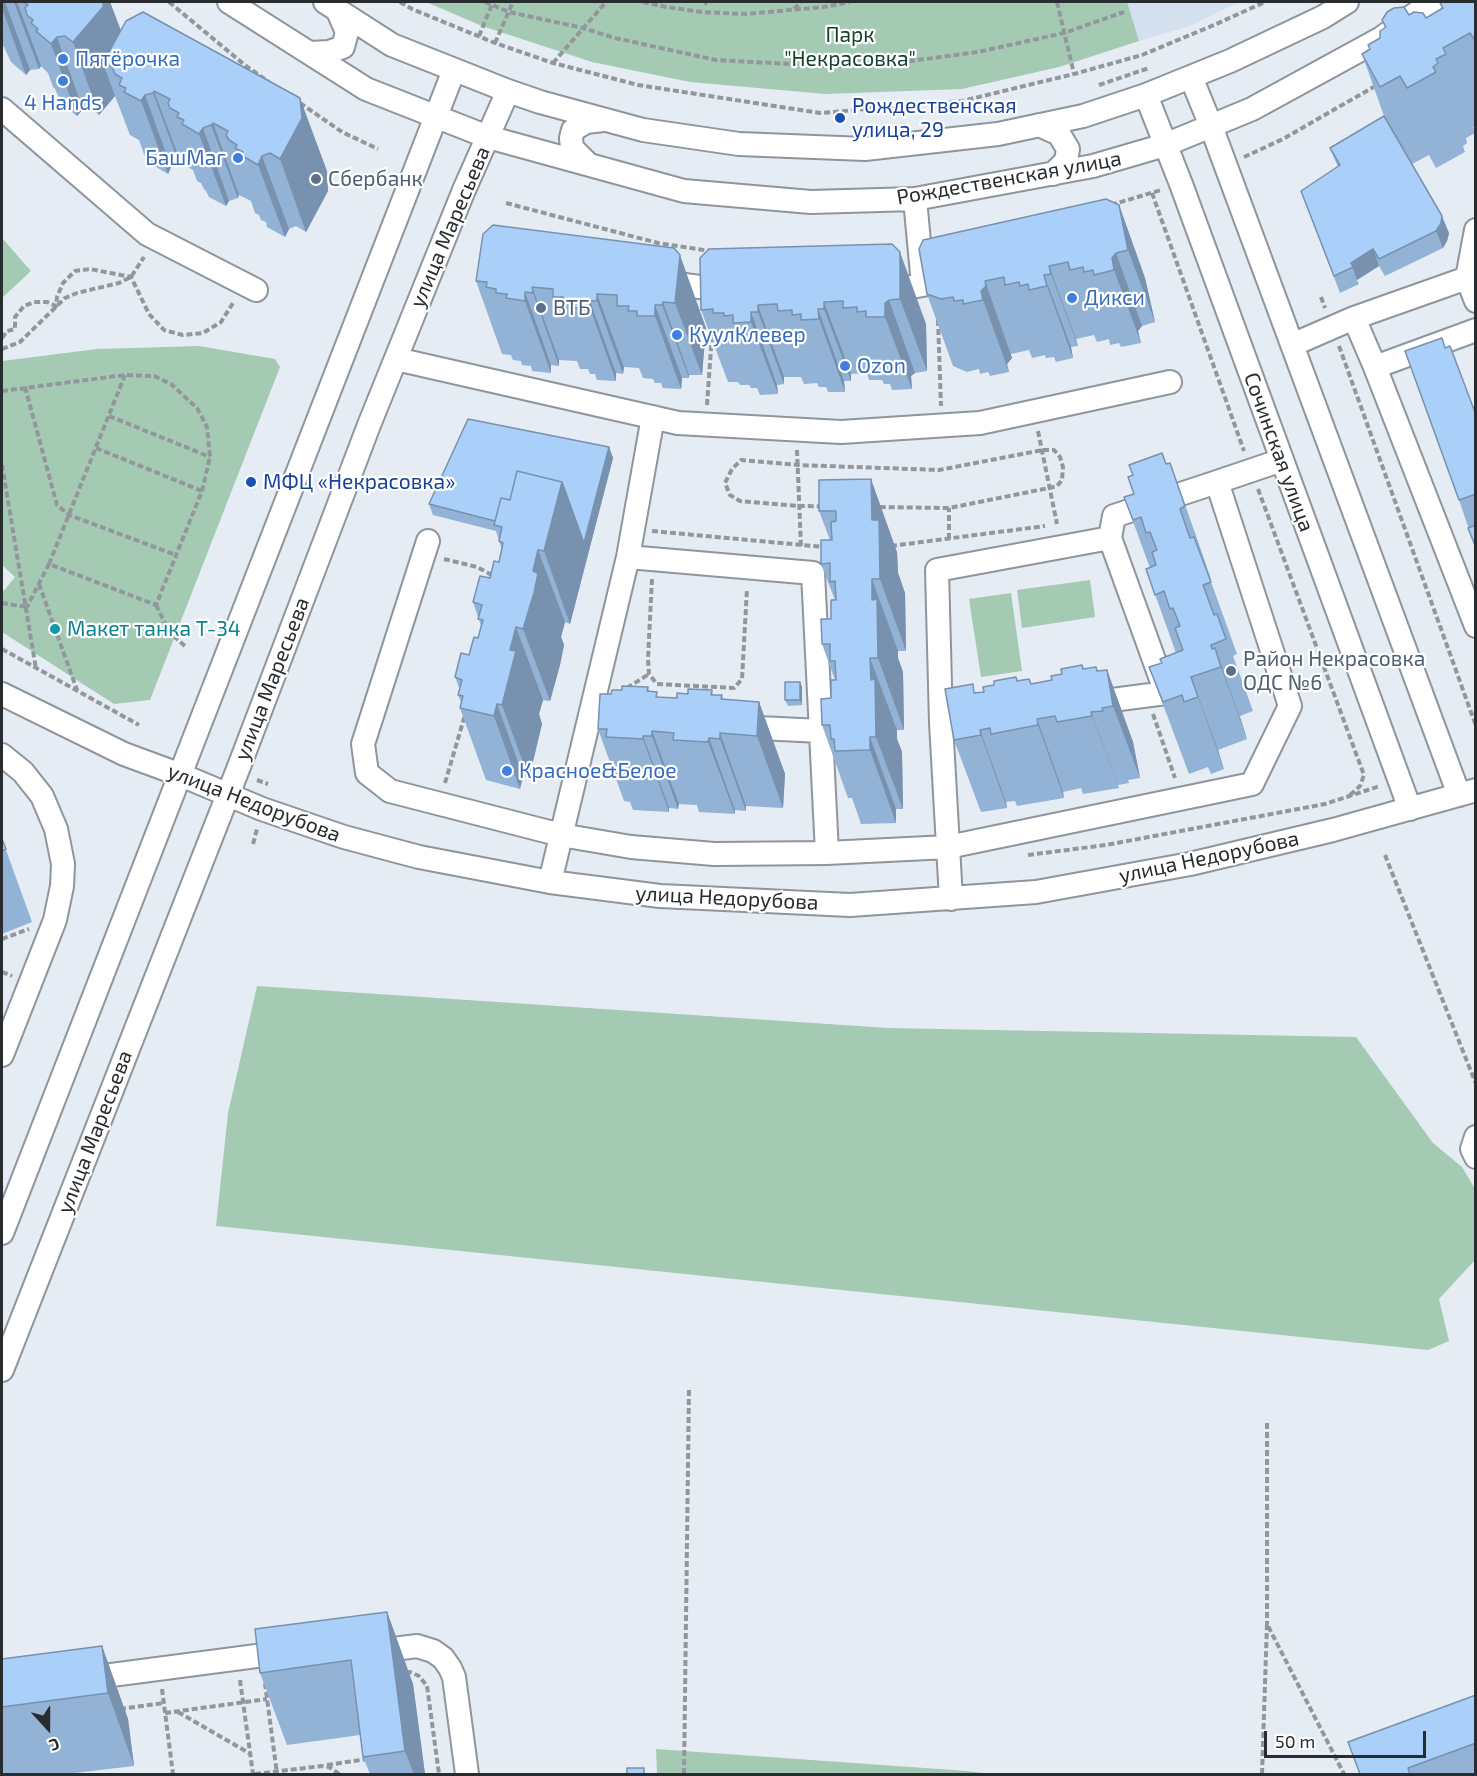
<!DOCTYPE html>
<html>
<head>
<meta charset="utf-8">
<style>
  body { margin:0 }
  #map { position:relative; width:1477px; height:1776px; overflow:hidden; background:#e5ecf4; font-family:"Exo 2",sans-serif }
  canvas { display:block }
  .frame { position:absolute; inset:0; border:3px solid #292c2f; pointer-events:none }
  .north { position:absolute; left:18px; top:1698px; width:60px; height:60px; -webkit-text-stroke:4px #fff; paint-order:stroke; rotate:159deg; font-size:16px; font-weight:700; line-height:24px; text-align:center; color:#292c2f }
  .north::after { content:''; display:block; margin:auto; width:21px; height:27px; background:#292c2f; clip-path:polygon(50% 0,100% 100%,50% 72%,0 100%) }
  .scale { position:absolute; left:1264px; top:1731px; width:162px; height:27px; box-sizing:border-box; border:3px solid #292c2f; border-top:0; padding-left:8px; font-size:18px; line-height:21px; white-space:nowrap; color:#292c2f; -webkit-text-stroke:4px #fff; paint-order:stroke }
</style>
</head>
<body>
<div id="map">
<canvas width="1477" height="1776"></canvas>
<div class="frame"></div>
<div class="north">С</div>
<div class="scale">50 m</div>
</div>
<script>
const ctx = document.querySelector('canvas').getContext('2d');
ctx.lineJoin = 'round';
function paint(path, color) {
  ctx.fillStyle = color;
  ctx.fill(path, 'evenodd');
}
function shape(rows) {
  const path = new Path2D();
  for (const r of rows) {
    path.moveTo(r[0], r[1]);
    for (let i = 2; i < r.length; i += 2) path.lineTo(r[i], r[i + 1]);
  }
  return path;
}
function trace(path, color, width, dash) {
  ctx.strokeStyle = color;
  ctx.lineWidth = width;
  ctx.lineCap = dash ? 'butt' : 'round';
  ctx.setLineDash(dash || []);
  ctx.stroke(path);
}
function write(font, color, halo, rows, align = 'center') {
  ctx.font = font + ' "Exo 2",sans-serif';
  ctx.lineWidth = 4.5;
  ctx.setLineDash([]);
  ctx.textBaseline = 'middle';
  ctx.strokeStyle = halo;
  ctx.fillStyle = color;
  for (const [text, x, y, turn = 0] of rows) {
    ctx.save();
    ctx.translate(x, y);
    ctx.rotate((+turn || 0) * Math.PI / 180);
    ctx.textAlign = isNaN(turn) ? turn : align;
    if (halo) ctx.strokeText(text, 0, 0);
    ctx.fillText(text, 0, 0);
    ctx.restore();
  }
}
paint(shape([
  [1126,2,1239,2,1190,26,1139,41]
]), '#d4e0ee');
paint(shape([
  [426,2,1127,2,1139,41,1059,67,962,89,825,94,690,82,592,62,482,26],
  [2,238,31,271,2,298],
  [199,346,275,359,280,367,150,700,114,704,2,632,2,593,15,577,2,565,2,361,97,349],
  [1090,580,1095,617,1022,628,1017,590],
  [1011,593,1022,671,981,677,969,599],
  [257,986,888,1028,1356,1037,1433,1143,1462,1167,1475,1189,1475,1260,1439,1299,1449,1341,1428,1350,216,1226,228,1113],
  [656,1749,967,1771,991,1774,657,1774]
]), '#a4cab4');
const minor = shape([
  [229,2,366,89,488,137,684,191,811,202,915,199,1093,166,1165,145,1252,109,1380,39,1432,2],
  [325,2,392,45,508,91,540,102,643,130,739,144,865,149,998,134,1083,116,1146,95,1230,61,1323,17,1347,2],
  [310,53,329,52,343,47,347,32,337,9],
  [1191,77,1211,126,1459,795],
  [1146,95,1181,184,1410,809],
  [2,109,147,234,256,290],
  [1039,125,1059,134,1068,149,1066,161,1053,174],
  [588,164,572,148,571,138,573,130,586,122,603,120],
  [1467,278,1476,301],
  [662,282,730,291],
  [882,292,923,285,915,199],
  [1354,318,1375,367,1476,330],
  [1292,345,1354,318,1467,278,1476,230],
  [396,359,678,423,841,432,980,423,1170,382],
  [1375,367,1476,626],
  [1110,538,1114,516,1217,482],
  [428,541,363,744,367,773,390,791,561,835,631,847,714,854,827,853],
  [628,557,653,417],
  [2,694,124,754,181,775,262,809,344,837,419,857,550,882,660,896,850,905,1036,892,1190,864,1333,830,1476,790],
  [941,723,937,570,1110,538,1166,693,1089,703],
  [738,727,821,731],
  [2,755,23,772,42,796,56,829,63,864,62,886,55,920,2,1055],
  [550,882,628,557,813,573,827,853,948,847,1252,784,1290,706,1217,482,1282,460],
  [951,899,941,723,982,717],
  [1476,1137,1472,1149,1476,1157],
  [2,1233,454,70],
  [2,1370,240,764,369,425,464,190,508,91],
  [370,1650,386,1650,417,1646,433,1651,443,1658,450,1668,454,1677,467,1774],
  [81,1679,287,1652]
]);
trace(minor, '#8e959c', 26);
trace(shape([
  [169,2,246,66,269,82],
  [400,2,412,9,495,43,553,63,638,85,820,113,962,101,1074,74,1142,55,1214,25,1265,2],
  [485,2,509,12,583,28,615,38,716,60,829,66,881,65,978,52,1064,33,1124,12],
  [643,2,666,7,702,12,745,14,824,7,850,2],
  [1057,2,1074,74],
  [794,9,801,2],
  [479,36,493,2],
  [495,43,513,2],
  [553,63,606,2],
  [1099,85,1149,68],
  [300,103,342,132,378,149],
  [1244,157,1283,139,1377,85],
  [1152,193,1244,451],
  [506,203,658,243,710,251],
  [1111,205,1161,190],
  [1321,297,1325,308],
  [938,320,941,406],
  [2,338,7,331,15,329,15,317,24,306,34,302,47,302,56,306,57,297,63,283,75,271,90,269,131,277,149,314,164,330,183,335,203,333,221,322,233,303],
  [1339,346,1476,726],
  [2,349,20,342,65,298,77,293,119,283,131,277,144,257],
  [25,387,57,505,69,515,176,555],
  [2,391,125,375,154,376,171,384,197,408,207,427,210,457,202,491,156,605,49,564,27,607],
  [707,405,712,335],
  [109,416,210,457],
  [1038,431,1057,524],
  [96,448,202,491],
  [797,450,801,547],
  [1043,450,1054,450,1060,457,1063,467,1062,480,1057,486,1049,488,949,508,799,506,740,501,730,495,725,483,732,469,741,460,798,465,939,470,1043,450],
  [2,465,36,669],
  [1258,489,1364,775,1360,786,1349,796],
  [652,531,824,547],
  [949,539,949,508],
  [891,546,1045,526],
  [444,559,477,567,494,576],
  [49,564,125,375],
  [652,579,648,659,649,674,657,684,734,688,742,679,747,589],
  [39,584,77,690],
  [2,603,27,607],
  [156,605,170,633,186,647],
  [2,649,139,725],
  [627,688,649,674],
  [1153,714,1175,778],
  [257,780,268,784],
  [445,783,465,715],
  [253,844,257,829],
  [1028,855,1106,845,1325,804,1380,786],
  [1385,855,1476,1084],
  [2,939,29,929],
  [2,972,12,976],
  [1267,1423,1267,1624],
  [406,1672,410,1672,419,1676,427,1686,439,1774],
  [240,1680,253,1774],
  [265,1683,277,1774],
  [162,1689,173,1774],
  [120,1709,164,1703],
  [178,1712,249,1753],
  [165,1713,267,1699],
  [327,1765,367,1759],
  [255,1774,322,1766,329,1767,339,1774],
  [684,1774,689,1387],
  [1262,1774,1267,1624,1344,1774]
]), '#92979d', 4, [6, 3]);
trace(minor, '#fff', 22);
paint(shape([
  [2,2,110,2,121,30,327,171,328,191,306,232,296,226,289,229,285,237,267,227,266,222,261,220,259,215,255,213,251,201,239,195,238,198,229,201,226,206,209,197,206,191,204,189,201,183,197,181,193,170,181,163,180,166,171,167,168,174,151,164,149,159,145,157,139,140,130,135,115,96,99,115,91,108,83,109,77,116,62,104,55,89,53,87,48,73,41,66,39,69,30,70,26,75,11,62,4,47,2,44],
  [1476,2,1476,125,1473,127,1475,133,1466,138,1467,143,1463,146,1465,152,1436,168,1429,155,1412,164,1449,233,1447,241,1443,248,1385,276,1379,266,1357,280,1359,284,1340,293,1301,191,1338,167,1330,148,1384,116,1362,54,1370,49,1368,45,1380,38,1385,28,1382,20,1409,15,1426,18,1442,8,1440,3],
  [1119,205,1145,278,1155,322,1142,326,1138,331,1141,343,1121,347,1119,343,1110,345,1109,339,1097,342,1094,335,1076,339,1078,346,1071,347,1073,358,1056,362,1054,357,1046,358,1045,355,1032,358,1029,350,1011,354,1012,358,1007,364,1009,372,990,376,988,372,980,374,979,369,967,372,953,366,927,294],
  [892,244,926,324,927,371,915,373,911,376,912,389,892,390,890,384,884,384,882,380,869,380,867,373,851,374,851,381,844,381,845,392,828,392,826,387,819,387,817,383,804,384,801,377,784,377,784,384,777,385,778,394,760,395,757,388,751,388,749,385,740,385,738,382,728,382,701,310],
  [674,248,706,328,702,375,689,375,689,378,682,378,681,389,663,388,661,383,655,383,653,379,643,378,639,368,624,367,623,374,616,373,616,381,597,380,595,374,590,374,588,369,580,369,577,361,559,360,559,366,551,365,551,373,532,371,531,366,522,365,521,361,513,360,511,355,502,354,476,281],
  [1445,348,1476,415,1476,550,1459,500],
  [609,447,613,458,570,624,565,622,561,637,564,645,560,665,550,701,543,700,539,714,542,724,529,778,523,776,520,789,486,780,460,708,461,702,458,695,460,690,455,677,469,655,478,638,481,626,473,602,490,578,499,562,502,550,496,531,433,515,429,504],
  [1170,463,1211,579,1210,579,1237,654,1233,656,1253,711,1240,716,1247,739,1218,750,1224,769,1211,774,1208,767,1189,774,1149,667,1162,663,1176,653,1146,569,1150,568,1124,497,1134,494,1133,475],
  [819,480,897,552,898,573,905,593,906,651,898,651,898,658,903,672,904,730,897,730,897,739,902,752,903,809,896,809,896,823,861,824,852,798,848,798,822,725,831,698,835,680,822,644,831,619,835,600,821,564,830,540,819,511],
  [1082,665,1084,669,1096,667,1097,671,1107,670,1133,742,1140,778,1128,780,1129,783,1118,785,1119,788,1083,794,1081,788,1063,792,1064,798,1017,806,1015,801,1006,802,1007,808,981,812,954,740,976,693,984,692,994,685,1016,677,1018,681,1031,684,1052,680,1062,674],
  [800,682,802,687,802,705,788,706,785,700],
  [648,687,649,691,659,697,677,698,688,694,712,690,713,695,722,695,723,699,759,702,785,774,783,808,746,806,746,811,735,810,735,814,699,812,697,805,679,804,678,809,669,808,669,812,633,810,630,802,624,801,598,729,611,694,622,690],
  [2,839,32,922,2,934],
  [387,1612,413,1684,425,1774,370,1774,363,1757,360,1735,287,1745,260,1673],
  [102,1646,128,1719,134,1766,66,1774,2,1774,2,1659],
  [1476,1695,1476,1774,1360,1774]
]), '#92b2d6');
paint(shape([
  [2,2,5,2,30,70,26,75,2,8],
  [14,2,17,2,41,66,39,69],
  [103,2,110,2,131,59,122,78,112,67,103,63,115,96,99,115,73,42],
  [704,2,709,2,705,6],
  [57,37,83,109,77,116,51,44],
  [154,91,181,163,180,166,153,93],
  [145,95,171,167,168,174,141,101],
  [300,98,327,171,328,191,306,232,280,159],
  [213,123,239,195,238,198,211,125],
  [203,128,229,201,226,206,199,134],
  [262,156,289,229,285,237,258,165],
  [1119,205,1145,278,1155,322,1128,250],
  [1442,216,1449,233,1447,241,1443,248,1436,231],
  [1373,249,1379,266,1357,280,1351,263],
  [900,252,926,324,927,371,900,299],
  [1116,253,1142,326,1138,331,1141,343,1114,270,1112,258],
  [680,255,706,328,702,375,675,303],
  [1049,266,1076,339,1078,346,1051,274],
  [1044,275,1071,347,1073,358,1047,286],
  [985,281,1012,358,1007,364,1009,372,983,300,981,291],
  [532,287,559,360,559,366,533,293],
  [525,292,551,365,551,373,525,301],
  [597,294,624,367,623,374,597,301],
  [889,300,915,373,911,376,912,389,885,317,885,303],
  [590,301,616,373,616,381,590,308],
  [663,302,689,375,689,378,662,305],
  [824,302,851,374,851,381,824,309],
  [655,305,682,378,681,389,655,316],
  [758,305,784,377,784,384,758,312],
  [818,309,844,381,845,392,819,319],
  [751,312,777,385,778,394,751,322],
  [609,447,613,458,570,624,544,551,562,482],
  [1170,463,1196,536,1211,579,1185,506],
  [871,479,897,552,898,573,905,593,906,651,880,579,872,520],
  [538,550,565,622,561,637,564,645,560,665,550,701,523,629,533,571],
  [872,579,898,651,898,658,903,672,904,730,878,658,872,600],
  [516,627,543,700,539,714,542,724,529,778,502,705,510,650],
  [1215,648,1241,721,1247,739,1221,667],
  [870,658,897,730,897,739,902,752,903,809,876,737,871,680],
  [1107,670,1133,742,1140,778,1113,706],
  [1191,677,1218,750,1224,769,1198,697],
  [800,682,802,687,802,705,800,700],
  [759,702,785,774,783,808,757,736],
  [497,704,523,776,520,789,494,716],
  [1091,712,1118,785,1119,788,1092,716],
  [1037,719,1063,792,1064,798,1038,725],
  [980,730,1006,802,1007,808,981,735],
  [652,731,679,804,678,809,652,736],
  [720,733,746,806,746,811,720,739],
  [643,736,669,808,669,812,643,739],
  [870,737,896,809,896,823,870,750],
  [709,738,735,810,735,814,708,742],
  [387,1612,413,1684,425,1774,414,1774,405,1751],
  [102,1646,128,1719,134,1766,108,1693]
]), '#7791ae');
const building = shape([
  [23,2,103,2,103,7,73,42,65,36,57,37,51,44,36,31,38,29,31,23,33,20,27,15,25,8,28,5,23,2],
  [1443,2,1476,2,1476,42,1470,33,1443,48,1446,54,1436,59,1438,63,1433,67,1436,72,1407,88,1400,76,1380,87,1362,54,1370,49,1368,45,1380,38,1380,31,1386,27,1382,20,1387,12,1394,8,1404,7,1409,15,1414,12,1423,13,1426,18,1443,8,1440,3,1443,2],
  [143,12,300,98,302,118,280,159,270,153,262,156,258,165,241,155,243,152,235,148,237,145,229,140,226,135,228,131,213,123,211,125,203,128,199,134,182,124,184,120,177,117,179,113,170,108,168,103,170,99,154,91,153,93,145,95,141,101,124,92,126,88,119,85,122,78,115,74,112,67,103,63,126,21,143,12],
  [1384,116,1442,216,1441,223,1436,231,1379,259,1373,249,1351,263,1353,267,1334,276,1301,191,1340,165,1330,148,1384,116],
  [1106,199,1119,205,1128,250,1116,253,1112,258,1114,270,1094,275,1093,270,1084,272,1083,267,1070,270,1068,262,1049,266,1051,274,1044,275,1047,286,1029,290,1028,284,1020,286,1019,282,1005,285,1004,277,985,281,986,286,981,291,983,300,963,304,963,300,954,301,953,297,941,299,927,294,919,249,923,240,1106,199],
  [493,225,674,248,680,255,675,303,663,302,662,305,655,305,655,316,637,316,637,311,628,311,629,306,617,306,617,295,597,294,597,301,590,301,590,308,571,308,571,302,563,301,563,297,553,297,553,289,532,287,533,293,525,292,525,301,506,298,507,294,496,293,496,289,486,287,487,282,476,281,483,234,493,225],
  [892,244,900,252,900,299,889,300,885,303,885,317,866,317,866,311,857,312,857,307,843,308,843,301,824,302,824,309,818,309,819,319,801,320,801,314,792,315,792,310,778,311,777,304,758,305,758,312,751,312,751,322,733,323,733,315,724,316,724,313,713,313,713,309,701,310,700,258,709,249,892,244],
  [1442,338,1445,348,1450,346,1476,415,1476,494,1459,500,1405,351,1442,338],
  [468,419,609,447,584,543,562,482,517,471,510,500,501,498,495,521,429,504,468,419],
  [1162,453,1166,464,1170,463,1185,506,1180,509,1190,538,1194,537,1211,582,1203,585,1214,615,1217,614,1226,639,1211,645,1212,649,1215,648,1221,667,1191,677,1198,697,1184,702,1182,695,1163,702,1149,667,1162,663,1160,659,1183,650,1175,628,1180,626,1173,608,1170,609,1164,591,1155,595,1146,569,1156,565,1152,552,1157,550,1150,532,1146,533,1141,517,1133,520,1124,497,1134,494,1128,477,1133,475,1129,465,1162,453],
  [517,471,562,482,544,551,538,550,533,571,538,573,534,593,523,629,516,627,510,650,516,651,502,705,497,704,494,716,460,708,463,696,458,695,462,680,455,677,461,653,469,655,474,637,478,638,483,620,478,619,482,605,473,602,480,576,490,578,494,561,499,562,503,543,499,541,502,527,494,525,501,498,510,500,517,471],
  [871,479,872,520,879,520,880,579,872,579,872,600,877,599,878,658,870,658,871,680,875,679,876,737,870,737,870,750,835,751,834,739,831,739,830,725,822,725,821,699,831,698,831,680,836,680,835,661,830,661,830,644,822,644,821,619,831,619,831,600,836,600,835,581,830,582,830,563,821,564,821,540,832,540,831,522,836,521,836,511,819,511,819,480,871,479],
  [1476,525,1476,548,1468,528,1476,525],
  [1082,665,1083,669,1096,667,1097,671,1107,670,1113,706,1102,708,1103,711,1091,712,1092,716,1057,722,1055,716,1037,719,1038,725,991,734,990,728,980,730,981,735,954,740,945,689,973,684,974,693,984,692,983,687,994,685,994,681,1016,677,1017,681,1029,679,1031,684,1052,680,1051,676,1062,674,1061,669,1082,665],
  [785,682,800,682,800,700,785,700,785,682],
  [622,686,648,687,647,691,657,692,656,697,677,698,677,693,688,694,688,689,712,690,711,695,722,695,721,699,759,702,757,736,720,733,720,739,709,738,708,742,673,740,674,733,652,731,652,736,643,736,643,739,606,737,607,729,598,729,600,694,611,694,612,690,622,690,622,686],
  [2,839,6,849,2,851,2,839],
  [387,1612,405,1751,363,1757,351,1660,260,1673,255,1629,387,1612],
  [102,1646,108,1693,2,1707,2,1659,102,1646],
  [1476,1695,1476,1743,1408,1768,1410,1774,1360,1774,1348,1742,1476,1695],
  [627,1768,644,1768,644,1774,627,1774,627,1768]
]);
paint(building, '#aacff9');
trace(building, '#7791ae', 1.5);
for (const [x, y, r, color] of [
  [63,59,6,"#3f7fe0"],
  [63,81,6,"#3f7fe0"],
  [840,118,6,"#1a4fb4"],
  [238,158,6,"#3f7fe0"],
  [316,179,6,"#5c6f8a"],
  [1072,298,6,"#3f7fe0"],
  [541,308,6,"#5c6f8a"],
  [677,335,6,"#3f7fe0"],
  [845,366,6,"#3f7fe0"],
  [251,482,6,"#1a4fb4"],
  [55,629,6,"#0f9aa8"],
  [1231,671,6,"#5c6f8a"],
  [507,771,6,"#3f7fe0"]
]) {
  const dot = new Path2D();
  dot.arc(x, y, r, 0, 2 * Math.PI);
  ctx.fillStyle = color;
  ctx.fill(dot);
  trace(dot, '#fff', 2);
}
write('21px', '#16412d', '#fff', [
  ["Парк",850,35],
  ["\"Некрасовка\"",850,59]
]);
write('21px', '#366cbe', '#fff', [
  ["Пятёрочка",75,59],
  ["4 Hands",63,103,"center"],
  ["БашМаг",226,158,"right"],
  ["Дикси",1084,298],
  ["КуулКлевер",689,335],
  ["Ozon",857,366],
  ["Красное&Белое",519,771]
], 'left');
write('21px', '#164399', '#fff', [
  ["Рождественская",852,106],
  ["улица, 29",852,130],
  ["МФЦ «Некрасовка»",263,482]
], 'left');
write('21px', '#292c2f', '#fff', [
  ["Рождественская улица",1009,178,-10],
  ["улица Маресьева",450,227,-67],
  ["Сочинская улица",1279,452,70],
  ["улица Маресьева",272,679,-69],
  ["улица Недорубова",254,803,21],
  ["улица Недорубова",1209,857,-12],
  ["улица Недорубова",727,898,3],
  ["улица Маресьева",95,1132,-69]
]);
write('21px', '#4e5e75', '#fff', [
  ["Сбербанк",328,179],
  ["ВТБ",553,308],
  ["Район Некрасовка",1243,659],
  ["ОДС №6",1243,683]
], 'left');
write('21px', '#0d838f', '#fff', [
  ["Макет танка Т-34",67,629]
], 'left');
</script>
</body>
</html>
